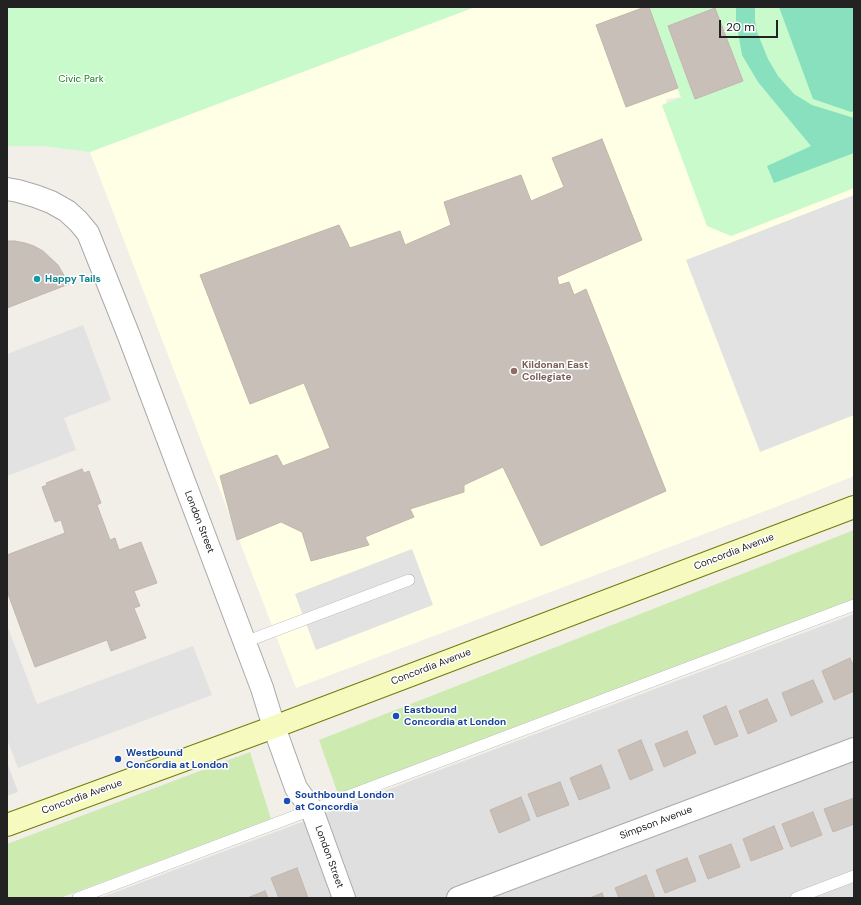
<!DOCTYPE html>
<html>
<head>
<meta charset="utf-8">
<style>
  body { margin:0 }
  #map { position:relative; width:861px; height:905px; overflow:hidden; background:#f2efe9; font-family:"DM Sans",sans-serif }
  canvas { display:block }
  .frame { position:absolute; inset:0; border:8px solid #222; pointer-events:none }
  .scale { position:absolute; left:719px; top:20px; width:59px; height:18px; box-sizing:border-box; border:2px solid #222; border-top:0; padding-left:5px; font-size:12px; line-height:14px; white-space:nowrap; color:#222; -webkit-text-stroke:3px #fff; paint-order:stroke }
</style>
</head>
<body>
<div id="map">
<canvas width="861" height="905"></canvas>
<div class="frame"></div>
<div class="scale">20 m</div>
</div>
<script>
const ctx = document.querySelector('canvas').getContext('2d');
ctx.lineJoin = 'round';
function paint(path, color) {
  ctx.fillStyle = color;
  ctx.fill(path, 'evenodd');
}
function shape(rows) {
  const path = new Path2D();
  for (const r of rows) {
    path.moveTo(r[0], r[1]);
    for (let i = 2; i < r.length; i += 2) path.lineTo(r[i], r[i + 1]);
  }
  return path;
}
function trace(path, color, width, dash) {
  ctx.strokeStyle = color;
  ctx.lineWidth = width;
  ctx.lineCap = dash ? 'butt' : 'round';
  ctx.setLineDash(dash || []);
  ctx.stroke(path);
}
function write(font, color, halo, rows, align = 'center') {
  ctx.font = font + ' "DM Sans",sans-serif';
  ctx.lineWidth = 3;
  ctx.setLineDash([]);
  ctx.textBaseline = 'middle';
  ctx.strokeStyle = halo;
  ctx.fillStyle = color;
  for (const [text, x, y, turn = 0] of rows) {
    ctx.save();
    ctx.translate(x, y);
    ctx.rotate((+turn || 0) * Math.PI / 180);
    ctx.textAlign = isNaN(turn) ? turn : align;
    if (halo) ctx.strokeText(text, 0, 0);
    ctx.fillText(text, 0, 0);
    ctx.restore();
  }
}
paint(shape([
  [854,614,854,898,100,898,339,808],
  [7,762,18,792,7,796]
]), '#e0dfdf');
paint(shape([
  [475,7,645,7,681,97,666,99,667,105,731,236,854,188,854,476,781,505,296,688,90,152]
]), '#ffffe5');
paint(shape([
  [854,530,854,599,338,794,319,740],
  [250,752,271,819,60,898,7,898,7,844]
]), '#cdebb0');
paint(shape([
  [7,7,475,7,90,152,43,146,7,146],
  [645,7,854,7,854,188,731,236,707,226,662,105,681,97]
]), '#c8facc');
paint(shape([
  [736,7,755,7,755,20,757,32,768,59,778,76,794,94,812,105,854,118,854,153,774,183,767,166,811,146,758,82,742,55,736,21],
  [779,7,854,7,854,111,851,112,813,99]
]), '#88e0be');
paint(shape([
  [854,195,854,415,760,452,686,260],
  [83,325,111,400,64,418,76,450,7,476,7,354],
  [412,549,433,605,316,650,295,594],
  [7,625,37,704,193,646,212,695,18,768,7,739]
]), '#e2e2e2');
const building = shape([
  [645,7,649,7,678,88,626,107,596,25,645,7],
  [715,8,743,81,695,99,668,26,715,8],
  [602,139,642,240,557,277,559,285,569,282,574,295,586,289,666,491,541,546,503,467,464,485,464,492,410,509,414,517,365,537,369,545,311,561,302,532,281,522,237,540,220,476,277,455,283,466,330,448,304,383,250,404,200,275,339,225,350,248,400,231,405,245,451,225,444,202,521,175,531,201,564,187,552,158,602,139],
  [7,241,15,241,25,243,34,246,43,251,58,265,69,284,7,308,7,241],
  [82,469,84,473,89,471,101,503,97,505,110,540,115,538,119,550,141,542,157,583,134,591,140,606,134,608,146,638,111,651,107,640,35,667,7,591,7,555,65,533,61,520,55,522,42,487,47,485,46,483,82,469],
  [850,658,854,667,854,691,834,700,822,671,850,658],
  [813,680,823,702,791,716,782,693,813,680],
  [767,699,777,721,748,734,739,711,767,699],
  [726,706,738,736,715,745,703,716,726,706],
  [687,731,696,753,664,767,655,744,687,731],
  [641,740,653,770,630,780,618,750,641,740],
  [601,765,610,788,579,800,570,778,601,765],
  [560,782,569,805,537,817,528,794,560,782],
  [521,797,530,820,499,833,490,810,521,797],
  [854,798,854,824,833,832,824,809,854,798],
  [813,812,822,835,791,847,782,824,813,812],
  [774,826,783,849,751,861,743,839,774,826],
  [731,844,740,867,708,879,699,856,731,844],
  [687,858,696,881,665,893,656,870,687,858],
  [297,868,308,898,279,898,271,878,297,868],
  [646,875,655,898,619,898,615,888,646,875],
  [265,891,268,898,247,898,265,891],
  [602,893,604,898,590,898,602,893]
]);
paint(building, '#c7bfb8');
trace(building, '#c4b6ab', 1);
const service = shape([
  [245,642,409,580],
  [78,898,854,605],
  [796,898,854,876]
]);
const minor = shape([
  [7,189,18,191,35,196,51,202,67,211,78,221,88,233,129,336,262,688,274,727,296,788,312,810,344,898],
  [458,898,854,749]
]);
const secondary = shape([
  [7,825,274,727,854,507]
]);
trace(service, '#a9a9a9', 12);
trace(minor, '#a9a9a9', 24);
trace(secondary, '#707d05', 24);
trace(service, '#fff', 11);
trace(minor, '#fff', 22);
trace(secondary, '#f7fabf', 22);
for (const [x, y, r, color] of [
  [37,279,4,"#0f9aa8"],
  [514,371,4,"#8d6e63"],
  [396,716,4,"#1a4fb4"],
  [118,759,4,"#1a4fb4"],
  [287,801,4,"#1a4fb4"]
]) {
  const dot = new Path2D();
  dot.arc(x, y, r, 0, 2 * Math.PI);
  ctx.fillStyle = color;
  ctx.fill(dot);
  trace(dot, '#fff', 1.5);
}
write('10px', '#0c8416', '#fff', [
  ["Civic Park",81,79]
]);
write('bold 10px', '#0d838f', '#fff', [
  ["Happy Tails",45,279]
], 'left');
write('bold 10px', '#785e54', '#fff', [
  ["Kildonan East",522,365],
  ["Collegiate",522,377]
], 'left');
write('10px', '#222', '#fff', [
  ["London Street",199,522,69],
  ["Concordia Avenue",734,552,-21],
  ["Concordia Avenue",431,667,-21],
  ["Concordia Avenue",82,797,-20],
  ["Simpson Avenue",656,823,-21],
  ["London Street",329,857,70]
]);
write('bold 10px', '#164399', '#fff', [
  ["Eastbound",404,710],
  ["Concordia at London",404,722],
  ["Westbound",126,753],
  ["Concordia at London",126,765],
  ["Southbound London",295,795],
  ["at Concordia",295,807]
], 'left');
</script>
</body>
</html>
